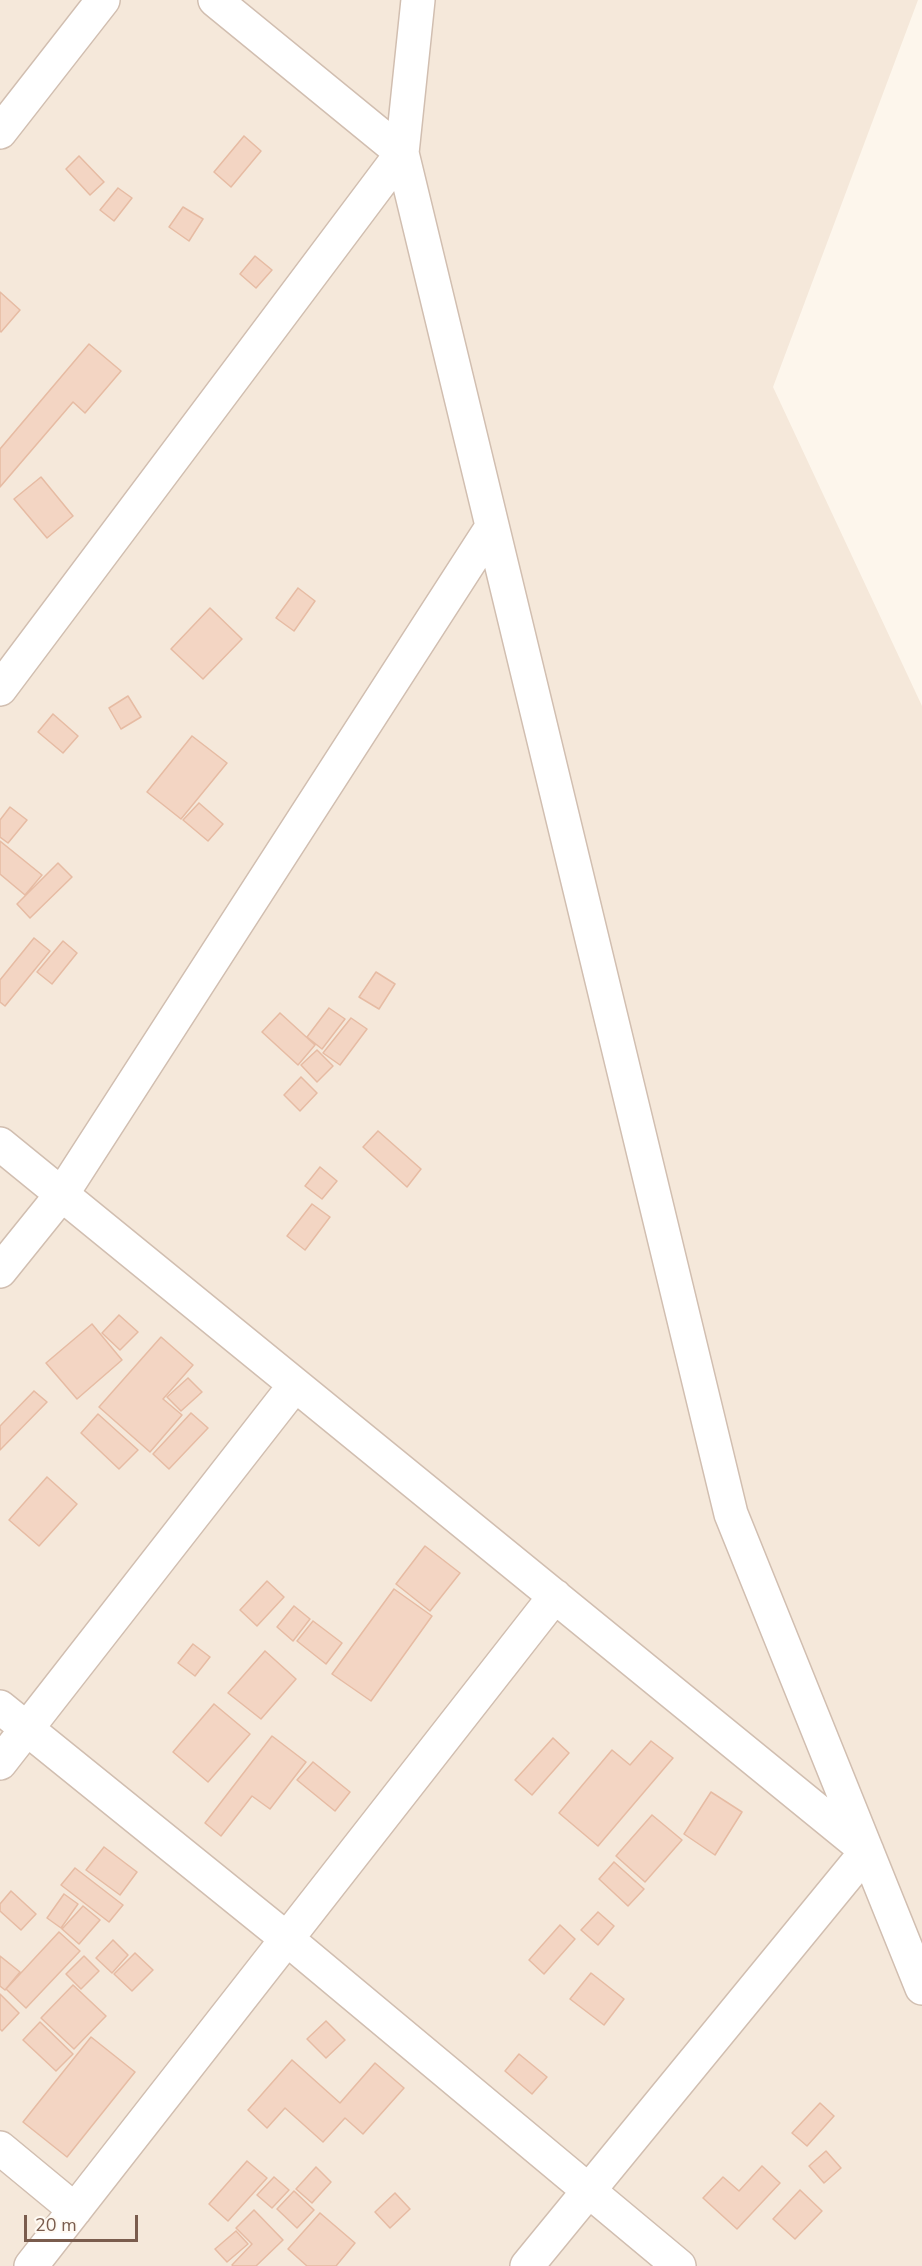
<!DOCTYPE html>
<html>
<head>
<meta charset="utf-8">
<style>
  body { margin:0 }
  #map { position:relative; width:922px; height:2266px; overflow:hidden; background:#fdf6ec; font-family:"Nunito Sans",sans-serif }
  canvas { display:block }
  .scale { position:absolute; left:24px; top:2215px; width:114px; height:27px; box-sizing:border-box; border:3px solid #7a5c4d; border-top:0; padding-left:8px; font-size:18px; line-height:21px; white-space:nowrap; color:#7a5c4d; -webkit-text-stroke:4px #fffaf3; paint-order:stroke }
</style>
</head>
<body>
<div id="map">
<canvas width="922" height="2266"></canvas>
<div class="scale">20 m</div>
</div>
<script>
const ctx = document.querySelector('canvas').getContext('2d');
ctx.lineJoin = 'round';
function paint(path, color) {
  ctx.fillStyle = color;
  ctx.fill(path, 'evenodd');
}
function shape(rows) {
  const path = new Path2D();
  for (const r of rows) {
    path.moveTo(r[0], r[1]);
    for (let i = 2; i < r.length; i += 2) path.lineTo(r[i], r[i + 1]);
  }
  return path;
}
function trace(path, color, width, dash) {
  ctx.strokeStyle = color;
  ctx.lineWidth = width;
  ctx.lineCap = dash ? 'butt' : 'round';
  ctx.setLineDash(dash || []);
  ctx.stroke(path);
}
paint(shape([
  [0,0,918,0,773,387,922,706,922,2266,0,2266]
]), '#f5e8da');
const building = shape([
  [244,136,261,151,231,187,214,172,244,136],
  [79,156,104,182,90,195,66,169,79,156],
  [118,188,132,198,114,221,100,210,118,188],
  [183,207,203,219,189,241,169,227,183,207],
  [255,256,272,270,256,288,240,274,255,256],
  [0,292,20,310,1,332,0,331,0,292],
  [89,344,121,371,85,413,73,402,0,487,0,449,89,344],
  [41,477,73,516,47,538,14,499,41,477],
  [298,588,315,601,294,631,276,618,298,588],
  [210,608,242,639,203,679,171,649,210,608],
  [128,696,141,717,121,729,109,708,128,696],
  [53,714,78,736,63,753,38,732,53,714],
  [192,736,227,763,181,819,147,792,192,736],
  [199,803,223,824,208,841,183,820,199,803],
  [10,807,27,820,8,843,0,837,0,820,10,807],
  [0,841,42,875,25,895,0,874,0,841],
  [58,863,72,877,30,918,17,904,58,863],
  [34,938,50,951,5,1006,0,1002,0,980,34,938],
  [63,941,77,953,52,984,37,972,63,941],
  [376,972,395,984,379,1009,359,997,376,972],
  [329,1008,345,1019,322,1049,307,1037,329,1008],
  [280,1013,315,1045,298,1065,262,1032,280,1013],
  [351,1018,367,1029,340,1065,323,1053,351,1018],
  [317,1050,333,1066,317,1082,301,1065,317,1050],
  [301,1077,317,1093,300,1111,284,1095,301,1077],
  [378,1131,421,1169,407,1187,363,1147,378,1131],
  [320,1167,337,1181,322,1199,305,1186,320,1167],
  [312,1204,330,1217,305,1250,287,1236,312,1204],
  [119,1315,138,1332,120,1350,102,1333,119,1315],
  [92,1324,122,1360,77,1399,46,1363,92,1324],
  [161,1337,193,1365,163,1399,182,1415,150,1452,99,1407,161,1337],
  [188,1378,202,1392,181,1411,167,1397,188,1378],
  [34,1391,47,1402,0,1450,0,1426,34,1391],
  [191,1413,208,1428,169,1469,153,1454,191,1413],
  [98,1414,138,1450,119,1469,81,1433,98,1414],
  [47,1477,77,1504,39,1546,9,1520,47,1477],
  [425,1546,460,1573,430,1611,396,1584,425,1546],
  [267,1581,284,1597,257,1626,240,1610,267,1581],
  [394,1589,432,1616,371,1701,332,1674,394,1589],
  [294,1606,310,1619,293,1641,277,1627,294,1606],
  [313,1621,342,1643,326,1664,297,1641,313,1621],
  [193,1644,210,1657,195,1676,178,1663,193,1644],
  [265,1651,296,1679,261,1719,228,1693,265,1651],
  [214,1704,250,1734,208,1782,173,1752,214,1704],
  [272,1736,306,1762,270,1809,252,1796,221,1836,205,1823,272,1736],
  [553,1738,569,1753,532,1795,515,1780,553,1738],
  [651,1741,673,1758,598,1846,559,1813,612,1750,630,1765,651,1741],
  [313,1762,350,1792,335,1811,297,1780,313,1762],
  [711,1792,742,1812,715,1855,684,1834,711,1792],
  [652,1815,682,1840,645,1882,616,1856,652,1815],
  [104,1847,137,1872,120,1895,86,1870,104,1847],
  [614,1862,644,1889,628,1906,599,1879,614,1862],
  [75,1868,123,1905,109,1922,61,1885,75,1868],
  [11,1891,36,1914,21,1930,0,1911,0,1904,11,1891],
  [64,1894,78,1904,61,1928,47,1918,64,1894],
  [83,1906,100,1920,79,1944,62,1929,83,1906],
  [598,1912,614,1926,598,1945,581,1930,598,1912],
  [560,1925,575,1939,544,1974,529,1960,560,1925],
  [59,1932,80,1951,26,2008,6,1989,59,1932],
  [113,1940,128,1955,112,1973,96,1958,113,1940],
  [135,1953,153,1970,132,1991,114,1974,135,1953],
  [0,1956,20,1972,5,1990,0,1986,0,1956],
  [84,1956,99,1971,81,1989,66,1974,84,1956],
  [591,1973,624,1999,604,2025,570,1999,591,1973],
  [73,1985,106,2016,74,2049,41,2018,73,1985],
  [0,1994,19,2013,2,2031,0,2029,0,1994],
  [326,2021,345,2040,326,2058,307,2039,326,2021],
  [40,2022,73,2054,56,2071,23,2040,40,2022],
  [91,2037,135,2072,67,2157,23,2122,91,2037],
  [519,2054,547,2077,532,2094,505,2071,519,2054],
  [292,2060,340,2103,375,2063,404,2088,363,2134,345,2118,323,2142,285,2108,267,2128,248,2110,292,2060],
  [820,2103,834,2116,807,2146,792,2133,820,2103],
  [826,2151,841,2168,824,2183,809,2166,826,2151],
  [247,2161,267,2178,228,2221,209,2204,247,2161],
  [762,2166,780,2183,737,2229,703,2198,723,2177,739,2191,762,2166],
  [316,2167,331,2182,312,2203,296,2189,316,2167],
  [274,2177,289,2190,272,2208,257,2195,274,2177],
  [800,2190,822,2211,795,2239,773,2219,800,2190],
  [294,2191,314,2210,297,2228,277,2209,294,2191],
  [395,2193,410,2209,390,2228,375,2212,395,2193],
  [254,2210,283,2240,256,2266,233,2266,232,2265,252,2244,236,2228,254,2210],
  [320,2213,355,2243,336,2266,307,2266,288,2249,320,2213],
  [236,2231,248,2244,227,2262,215,2249,236,2231]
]);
paint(building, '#f3d5c3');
trace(building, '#e6bba3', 1.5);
const minor = shape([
  [418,0,402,153,731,1514,922,1988],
  [0,132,103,0],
  [0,689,402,153,215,0],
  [0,1144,867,1851,527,2266],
  [0,1271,62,1194,492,527],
  [0,1707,287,1939,679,2266],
  [0,1763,295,1385],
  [0,2148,75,2210],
  [31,2266,555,1596]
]);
trace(minor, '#d1beb0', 36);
trace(minor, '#fff', 33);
</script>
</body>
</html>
